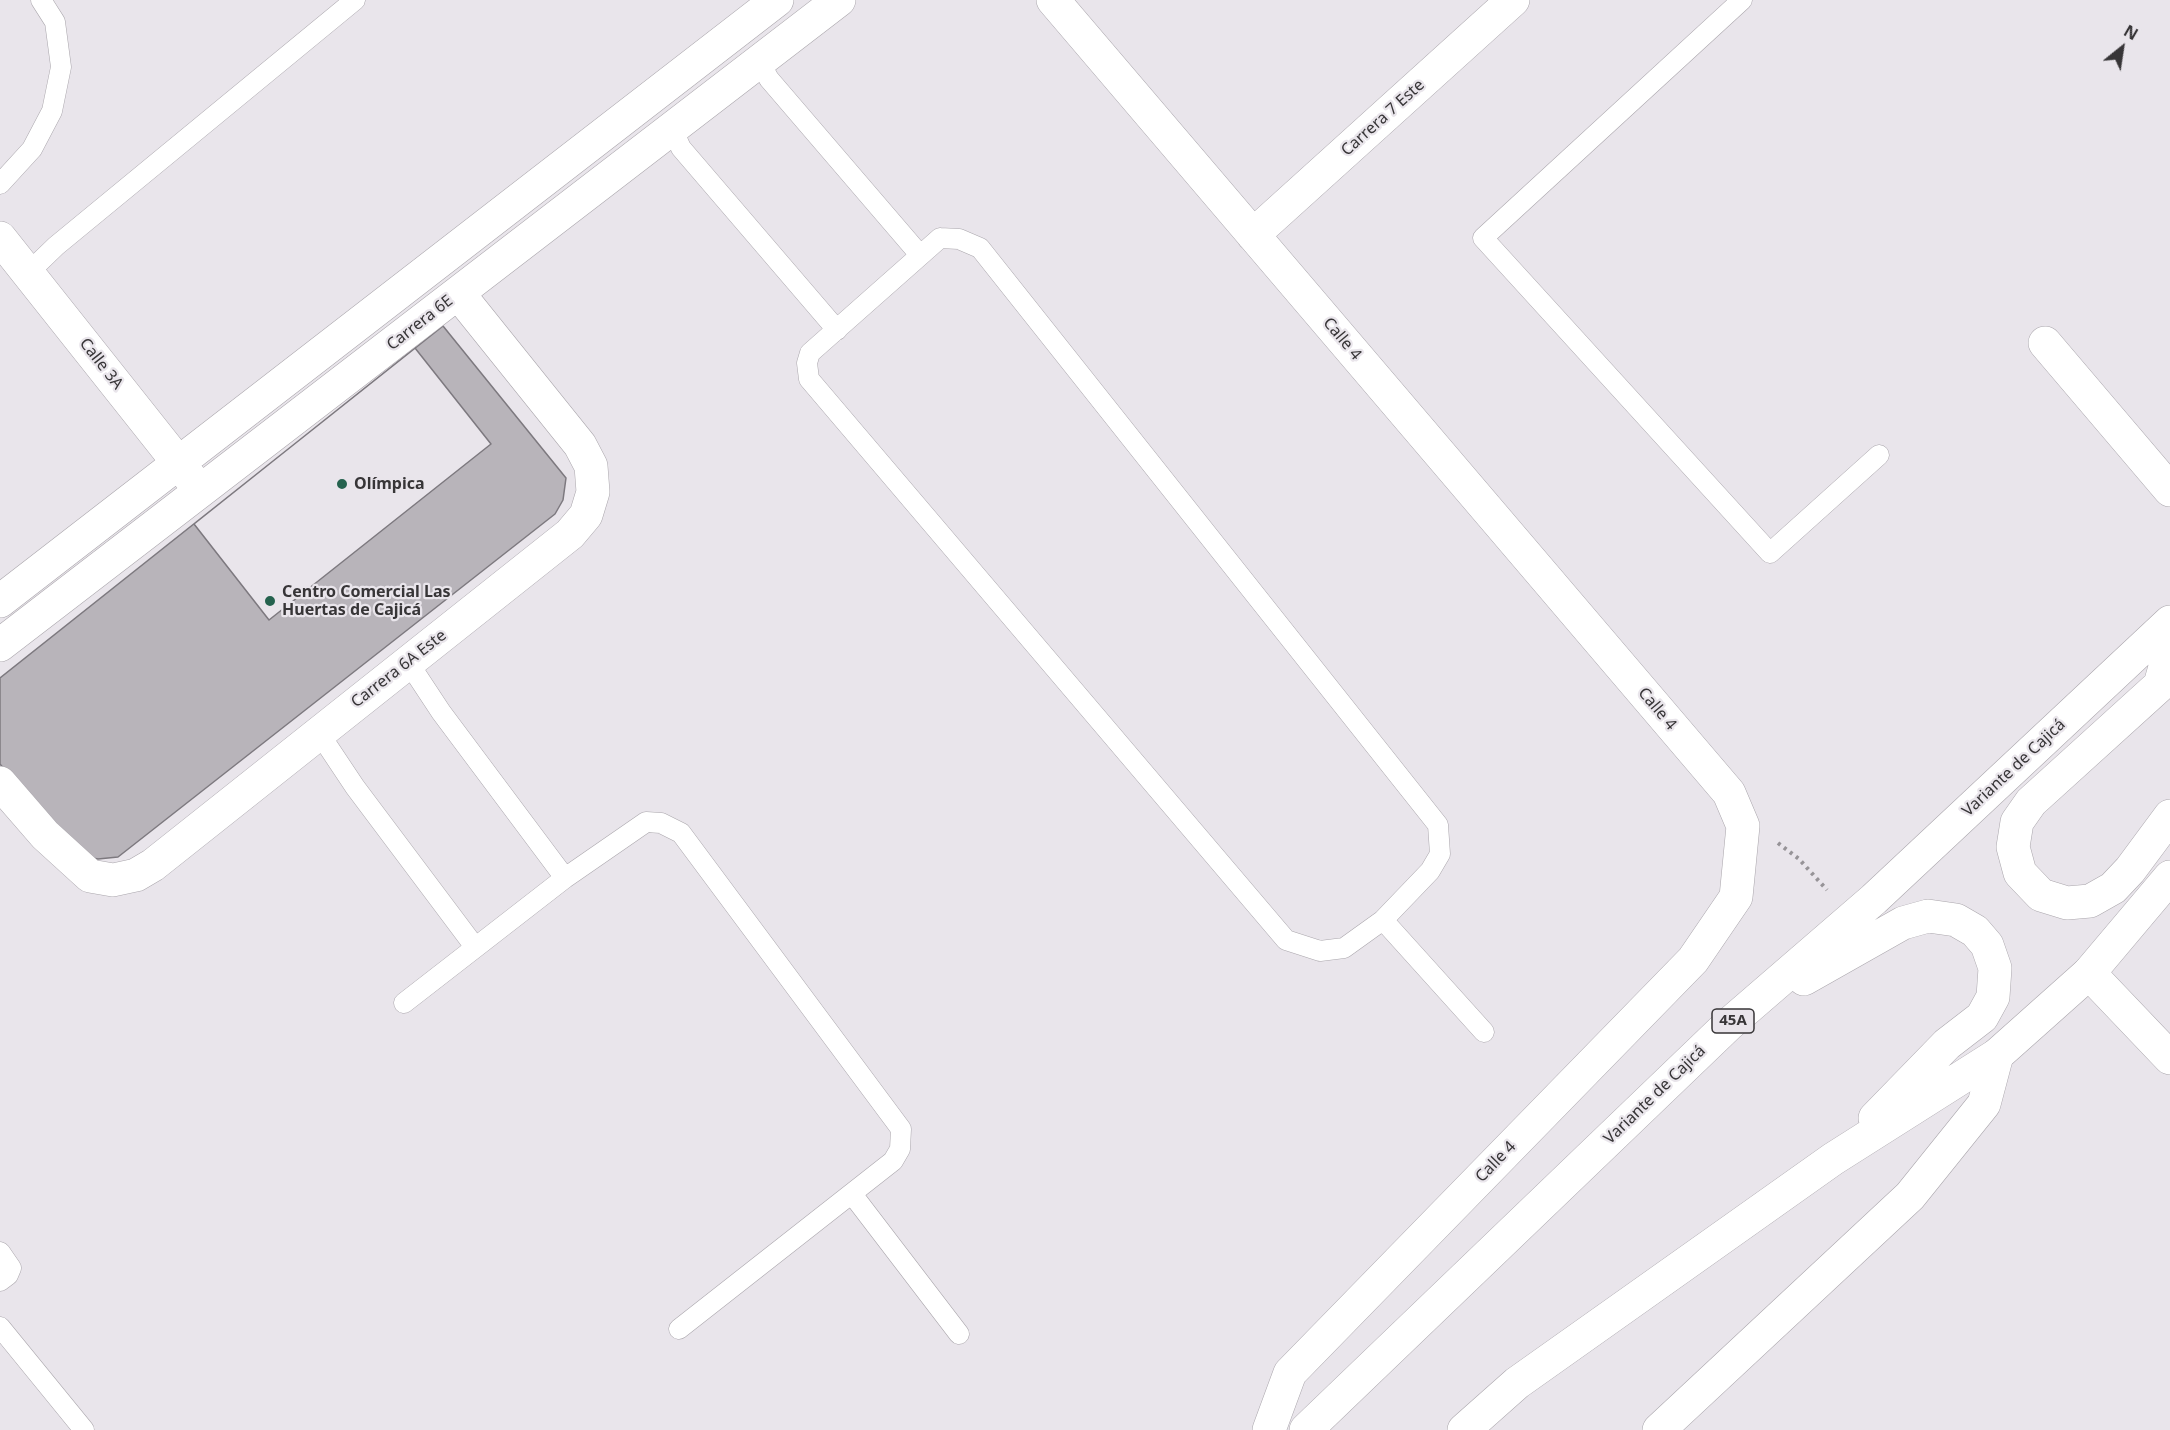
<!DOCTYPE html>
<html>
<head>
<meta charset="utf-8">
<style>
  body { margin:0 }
  #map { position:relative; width:2170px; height:1430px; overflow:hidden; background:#e9e5eb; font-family:"Noto Sans",sans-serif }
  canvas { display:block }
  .north { position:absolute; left:2092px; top:18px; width:60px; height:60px; -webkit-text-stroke:4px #e9e5eb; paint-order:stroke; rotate:30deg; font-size:16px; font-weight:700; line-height:24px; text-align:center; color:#373537 }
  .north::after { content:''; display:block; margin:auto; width:21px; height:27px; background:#373537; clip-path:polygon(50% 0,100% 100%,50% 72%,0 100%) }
</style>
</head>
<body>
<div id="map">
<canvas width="2170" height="1430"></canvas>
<div class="north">N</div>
</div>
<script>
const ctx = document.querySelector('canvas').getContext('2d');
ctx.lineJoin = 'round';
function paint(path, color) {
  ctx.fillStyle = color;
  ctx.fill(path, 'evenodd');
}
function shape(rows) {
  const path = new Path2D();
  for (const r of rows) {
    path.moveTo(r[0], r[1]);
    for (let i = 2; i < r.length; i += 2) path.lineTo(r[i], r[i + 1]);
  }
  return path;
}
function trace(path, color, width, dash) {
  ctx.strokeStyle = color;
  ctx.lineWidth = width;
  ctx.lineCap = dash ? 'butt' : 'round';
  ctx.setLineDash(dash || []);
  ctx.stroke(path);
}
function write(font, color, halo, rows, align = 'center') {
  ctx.font = font + ' "Noto Sans",sans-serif';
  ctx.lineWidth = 4.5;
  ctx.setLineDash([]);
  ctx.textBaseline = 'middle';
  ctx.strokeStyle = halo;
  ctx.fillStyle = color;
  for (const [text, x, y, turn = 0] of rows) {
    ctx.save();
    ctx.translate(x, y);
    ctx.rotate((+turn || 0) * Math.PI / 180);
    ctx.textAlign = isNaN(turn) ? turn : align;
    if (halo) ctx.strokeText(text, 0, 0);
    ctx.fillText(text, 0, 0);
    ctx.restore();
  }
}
const building = shape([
  [443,326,566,478,563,500,555,514,118,857,98,859,75,855,0,764,0,678,443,326],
  [415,348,491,444,269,620,194,524,415,348]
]);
paint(building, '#b8b4ba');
trace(building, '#7d797f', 1.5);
const service = shape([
  [1742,0,1483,238,1770,553,1879,455],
  [759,61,769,79,920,255],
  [672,128,681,148,837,330],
  [0,184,32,149,52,111,61,67,55,22,41,0],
  [940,238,959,239,980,248,1438,825,1440,854,1430,871,1383,920,1344,948,1320,951,1286,940,809,379,807,363,810,353,940,238],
  [28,273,56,246,355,0],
  [408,662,441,712,565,878],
  [319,733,355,787,475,947],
  [1383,920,1484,1032],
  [404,1003,565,878,646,822,661,823,681,833,901,1129,900,1149,893,1161,679,1329],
  [852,1194,959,1334],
  [0,1252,11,1268,8,1275,0,1281],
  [0,1327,84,1430]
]);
const minor = shape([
  [1053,0,1729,793,1743,826,1736,897,1693,960,1290,1373,1269,1430],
  [1253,235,1513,0],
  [0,238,192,480],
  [2045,343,2170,490],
  [0,601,777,0],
  [0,645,839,0],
  [0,783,45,835,90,876,113,880,136,875,153,865,570,534,586,515,593,492,591,466,580,445,458,293],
  [2089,973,2170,1058],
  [1659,1430,1910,1196,1984,1104,1997,1055]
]);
const trunk = shape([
  [2170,649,2160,685,2031,802,2017,822,2013,847,2020,873,2041,895,2067,903,2090,901,2113,888,2130,870,2170,816],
  [1804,979,1903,923,1928,916,1956,920,1975,931,1987,945,1995,968,1993,997,1982,1017,1947,1044,1875,1118],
  [1306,1430,1728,1025,1874,899,2170,622],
  [1464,1430,1517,1383,1833,1159,1997,1055,2089,973,2170,877]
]);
trace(service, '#aaa6ac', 21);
trace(minor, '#aaa6ac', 34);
trace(trunk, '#aaa6ac', 34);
trace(shape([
  [1778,843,1799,859,1827,890]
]), '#969397', 4, [3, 4.5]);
trace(service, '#fff', 20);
trace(minor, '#fff', 33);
trace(trunk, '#fff', 33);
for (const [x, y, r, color] of [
  [342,484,6,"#25624e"],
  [270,601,6,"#25624e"]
]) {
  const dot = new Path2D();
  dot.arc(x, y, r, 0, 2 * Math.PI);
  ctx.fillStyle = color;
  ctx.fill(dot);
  trace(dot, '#e9e5eb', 2);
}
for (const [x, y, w] of [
  [1733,1021,42]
]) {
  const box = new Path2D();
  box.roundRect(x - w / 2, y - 12, w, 24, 4.5);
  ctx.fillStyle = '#e9e5eb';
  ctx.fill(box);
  trace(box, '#373537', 1.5);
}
write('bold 15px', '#373537', null, [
  ["45A",1733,1021]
]);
write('16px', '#373537', '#e9e5eb', [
  ["Carrera 7 Este",1383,118,-42],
  ["Carrera 6E",420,323,-38],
  ["Calle 4",1342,339,50],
  ["Calle 3A",101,364,52],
  ["Carrera 6A Este",399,669,-38],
  ["Calle 4",1657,709,50],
  ["Variante de Cajicá",2014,768,-43],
  ["Variante de Cajicá",1655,1095,-44],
  ["Calle 4",1496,1162,-46]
]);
write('bold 16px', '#373537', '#e9e5eb', [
  ["Olímpica",354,484],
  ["Centro Comercial Las",282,592],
  ["Huertas de Cajicá",282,610]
], 'left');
</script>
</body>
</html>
